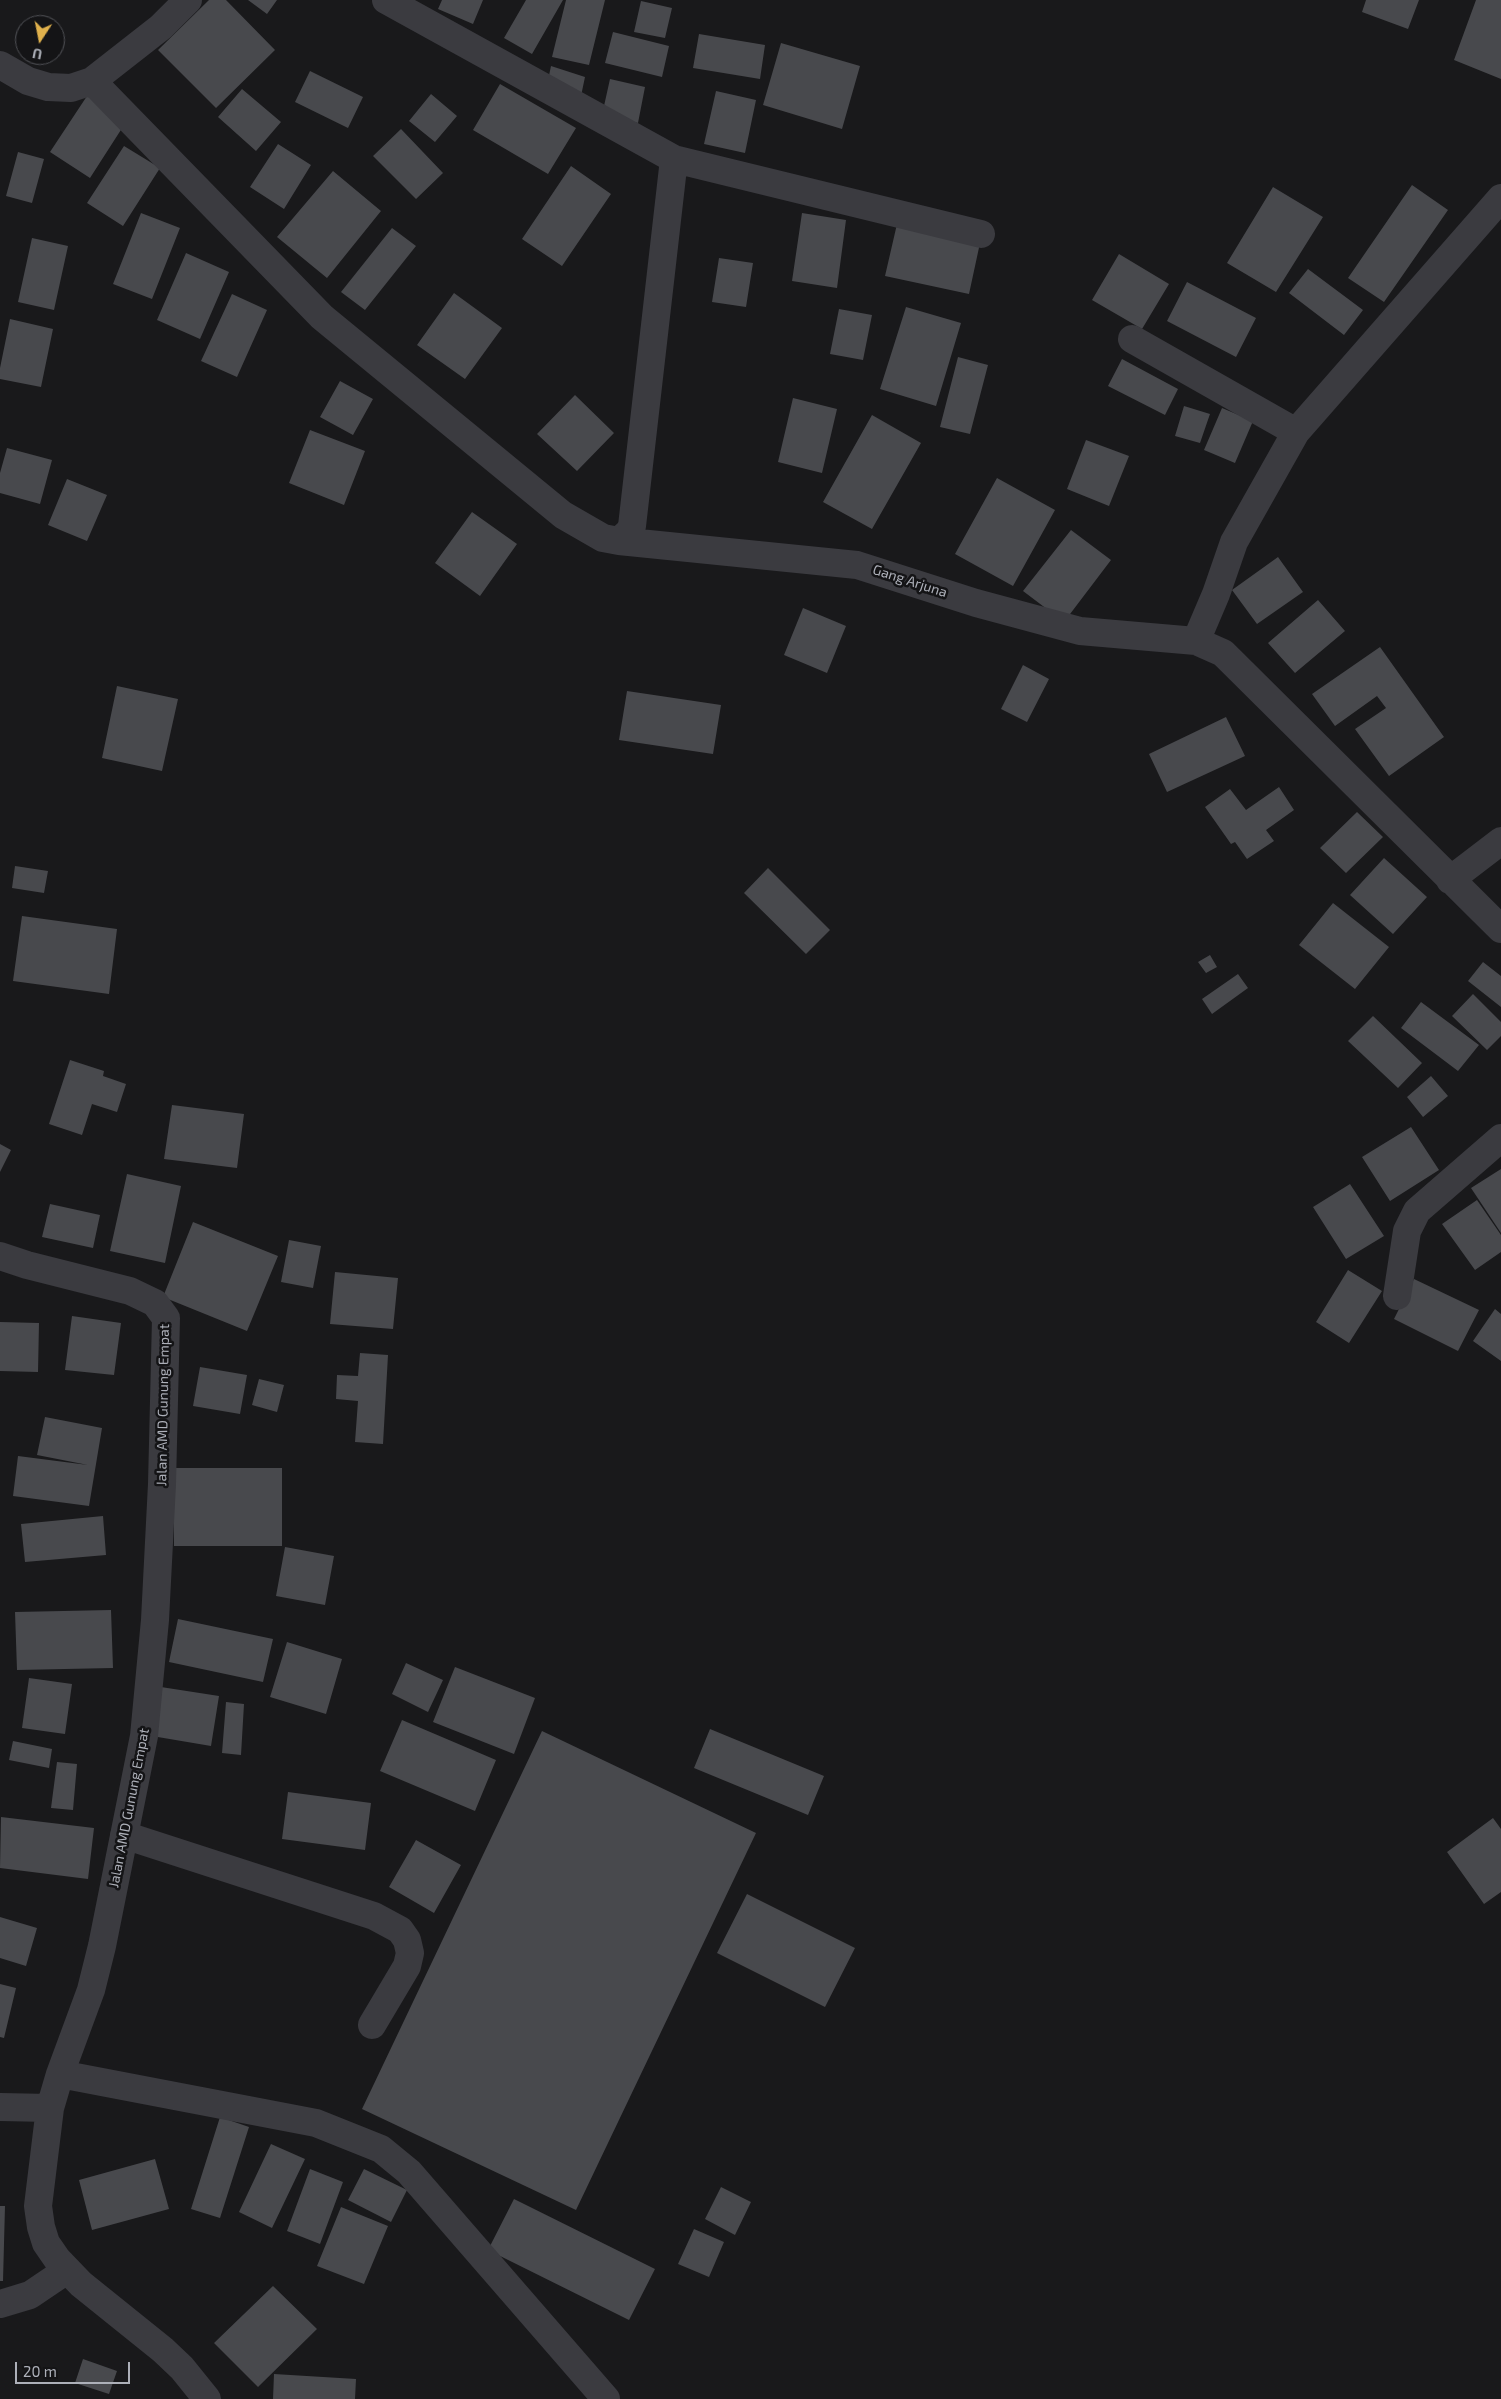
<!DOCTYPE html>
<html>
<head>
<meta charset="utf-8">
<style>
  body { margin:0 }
  #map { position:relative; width:1501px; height:2399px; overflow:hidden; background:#19191b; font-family:"Exo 2",sans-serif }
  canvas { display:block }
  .north { position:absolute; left:15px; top:15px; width:50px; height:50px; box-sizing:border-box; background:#141416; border:1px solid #515257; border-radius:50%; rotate:191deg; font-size:14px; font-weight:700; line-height:20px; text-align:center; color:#adb0b9 }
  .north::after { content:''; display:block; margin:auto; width:18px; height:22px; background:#e0b14c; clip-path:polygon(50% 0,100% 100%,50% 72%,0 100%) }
  .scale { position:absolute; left:15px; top:2362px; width:115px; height:22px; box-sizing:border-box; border:2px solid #adb0b9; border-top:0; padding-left:6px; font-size:15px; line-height:18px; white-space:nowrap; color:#adb0b9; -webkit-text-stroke:4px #141416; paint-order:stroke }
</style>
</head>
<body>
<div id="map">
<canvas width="1501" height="2399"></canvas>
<div class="north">U</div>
<div class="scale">20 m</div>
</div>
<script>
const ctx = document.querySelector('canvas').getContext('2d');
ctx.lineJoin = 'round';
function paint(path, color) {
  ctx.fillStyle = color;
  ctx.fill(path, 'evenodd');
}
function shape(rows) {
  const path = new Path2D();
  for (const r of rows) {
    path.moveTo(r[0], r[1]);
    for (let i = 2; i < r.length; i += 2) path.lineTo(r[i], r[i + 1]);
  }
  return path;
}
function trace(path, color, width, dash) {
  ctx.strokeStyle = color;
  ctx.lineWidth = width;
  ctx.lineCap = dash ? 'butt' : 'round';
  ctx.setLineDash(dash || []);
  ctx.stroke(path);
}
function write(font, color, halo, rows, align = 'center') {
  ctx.font = font + ' "Exo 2",sans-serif';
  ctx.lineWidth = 5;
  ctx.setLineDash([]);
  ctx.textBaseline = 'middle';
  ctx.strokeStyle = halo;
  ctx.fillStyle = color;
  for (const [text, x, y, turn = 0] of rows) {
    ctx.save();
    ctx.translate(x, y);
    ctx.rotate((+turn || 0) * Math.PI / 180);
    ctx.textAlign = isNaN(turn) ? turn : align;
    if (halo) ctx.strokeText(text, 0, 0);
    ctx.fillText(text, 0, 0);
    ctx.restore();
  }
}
paint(shape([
  [209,0,226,0,275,50,216,108,158,50],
  [248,0,277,0,267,14],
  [442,0,483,0,473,24,438,9],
  [526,0,563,0,532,54,504,38],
  [566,0,605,0,589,65,552,57],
  [1366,0,1419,0,1408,29,1362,12],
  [1476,0,1501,0,1501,79,1454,60],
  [641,1,672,8,665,38,634,32],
  [613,32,669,46,662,77,605,63],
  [699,34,765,45,760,79,693,68],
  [781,43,860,66,842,129,763,105],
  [551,66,585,77,581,96,547,85],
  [310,71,363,97,348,128,295,102],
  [610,79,645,87,638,123,602,115],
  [500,84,576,128,548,174,473,130],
  [242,89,281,122,256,151,218,117],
  [716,91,756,100,745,153,704,144],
  [431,94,457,116,435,142,409,121],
  [87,96,126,122,90,178,50,152],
  [401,129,443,173,416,199,373,156],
  [278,144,311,165,284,209,250,187],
  [124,146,160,168,123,226,87,203],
  [18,152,44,159,32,203,6,196],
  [571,166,611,194,562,266,522,239],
  [333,171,381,211,327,278,277,237],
  [1412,185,1448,210,1384,302,1348,278],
  [1273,187,1323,217,1276,292,1227,263],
  [141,213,180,228,152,299,113,284],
  [802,213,846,220,837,288,792,281],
  [897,224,980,243,969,294,885,276],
  [392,228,416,246,365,310,341,292],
  [32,238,68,246,54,310,18,302],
  [186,253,229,272,200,339,157,320],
  [1119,254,1169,284,1142,329,1092,300],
  [719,258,753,263,746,307,712,302],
  [1308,269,1363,310,1344,335,1289,293],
  [1187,282,1256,318,1236,357,1167,321],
  [454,293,502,328,465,379,417,345],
  [232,294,267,310,237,377,201,361],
  [906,307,961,323,936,406,880,389],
  [839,309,872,315,863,360,830,354],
  [10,319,53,329,41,387,0,379,0,368],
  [958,357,988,365,970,434,940,427],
  [1122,359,1178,389,1165,415,1108,386],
  [340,381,373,399,353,435,320,417],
  [575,395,614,433,577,471,537,434],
  [793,398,837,409,822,473,778,462],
  [1184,406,1210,414,1200,443,1175,436],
  [1222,408,1253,421,1235,463,1204,450],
  [872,415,921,443,872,529,823,502],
  [310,430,365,451,344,505,289,483],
  [1086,440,1129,456,1109,506,1067,489],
  [7,448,52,460,40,504,0,493,0,473],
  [997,478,1055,510,1013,586,955,554],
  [67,479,107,495,87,541,48,525],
  [472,512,517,544,480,596,435,563],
  [1071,530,1111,560,1064,622,1023,591],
  [1278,557,1303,592,1257,624,1232,590],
  [1318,600,1345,631,1295,673,1268,643],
  [803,608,846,626,827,673,784,655],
  [1380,647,1444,737,1389,776,1355,729,1386,708,1377,696,1335,726,1312,694],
  [1023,665,1049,679,1027,722,1001,709],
  [117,686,178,699,162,771,102,758],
  [627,691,721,705,713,754,619,740],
  [1226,717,1245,756,1167,792,1149,754],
  [1279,787,1294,810,1266,830,1274,841,1247,859,1235,842,1231,844,1205,807,1230,789,1246,810],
  [1357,812,1383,837,1346,873,1320,848],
  [1384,858,1427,897,1393,934,1350,895],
  [15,866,48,871,44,893,12,888],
  [768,868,830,930,806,954,744,893],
  [1333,903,1389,947,1355,989,1299,945],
  [22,916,117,929,109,994,13,981],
  [1210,955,1217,967,1206,973,1198,962],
  [1483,962,1501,976,1501,1007,1468,981],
  [1238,974,1248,988,1212,1014,1202,999],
  [1473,994,1501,1022,1501,1036,1487,1050,1452,1016],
  [1421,1002,1479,1045,1458,1071,1401,1028],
  [1373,1016,1422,1063,1398,1088,1348,1041],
  [70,1060,104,1071,103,1076,126,1084,117,1112,92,1104,82,1135,49,1124],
  [1431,1076,1448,1096,1423,1117,1407,1097],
  [172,1105,244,1114,237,1168,164,1159],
  [1411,1127,1439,1170,1390,1201,1362,1157],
  [0,1144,11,1150,0,1172],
  [1501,1169,1501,1233,1471,1188],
  [127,1174,181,1186,165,1263,110,1251],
  [1350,1184,1384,1236,1346,1259,1313,1207],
  [1477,1200,1501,1235,1501,1252,1475,1270,1442,1224],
  [50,1204,100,1215,93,1248,42,1237],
  [193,1222,278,1256,247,1331,163,1297],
  [289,1240,321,1246,313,1288,281,1282],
  [1348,1270,1382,1291,1349,1343,1316,1322],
  [335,1272,398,1278,393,1329,330,1324],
  [1414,1279,1479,1310,1458,1351,1394,1319],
  [1495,1309,1501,1314,1501,1361,1473,1341],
  [72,1316,121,1323,114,1375,65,1370],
  [0,1322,39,1323,38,1372,0,1371],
  [360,1353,388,1355,383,1444,355,1442,358,1401,336,1399,337,1375,358,1376],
  [200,1367,247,1375,240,1414,193,1406],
  [259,1379,284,1385,277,1412,252,1405],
  [45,1417,102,1428,89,1506,13,1496,18,1456,88,1465,37,1455],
  [174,1468,282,1468,282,1546,174,1546],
  [103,1516,106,1555,25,1562,21,1524],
  [285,1547,334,1556,325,1605,276,1596],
  [111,1610,113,1668,17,1670,15,1612],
  [178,1619,273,1639,263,1682,169,1662],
  [287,1642,342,1659,326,1714,270,1697],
  [406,1663,443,1680,428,1712,392,1694],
  [455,1667,535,1698,514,1754,433,1722],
  [29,1678,72,1684,65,1734,22,1728],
  [148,1685,219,1696,211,1746,140,1734],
  [226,1702,244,1704,241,1755,222,1753],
  [402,1720,496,1760,475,1811,380,1771],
  [710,1729,824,1776,808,1815,694,1768],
  [542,1731,756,1833,576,2210,362,2109],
  [13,1741,52,1749,49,1768,9,1760],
  [57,1762,77,1764,73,1810,51,1808],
  [288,1792,371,1803,365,1850,282,1839],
  [1,1817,94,1828,88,1879,0,1868],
  [1493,1818,1501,1829,1501,1892,1484,1904,1447,1852],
  [416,1840,461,1865,434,1913,389,1887],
  [747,1894,855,1948,825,2007,717,1953],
  [0,1917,37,1928,26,1966,0,1958],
  [0,1984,16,1988,4,2038,0,2037],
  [220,2117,249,2127,220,2218,191,2209],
  [271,2144,305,2159,272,2228,239,2212],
  [155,2159,169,2209,92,2230,79,2180],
  [310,2169,343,2182,320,2244,287,2231],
  [364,2169,407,2190,391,2222,348,2200],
  [721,2187,751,2202,735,2235,705,2219],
  [514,2199,655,2269,629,2320,488,2250],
  [0,2206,5,2206,3,2281,0,2281],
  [341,2207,388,2226,364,2284,317,2266],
  [694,2229,724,2242,709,2277,678,2264],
  [273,2286,317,2329,258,2387,214,2343],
  [83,2359,117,2371,109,2394,75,2383],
  [274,2374,356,2379,355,2399,273,2399]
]), '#48494d');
trace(shape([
  [386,0,674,159,981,234],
  [0,65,28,81,48,87,71,88,92,81,161,27,188,0],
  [92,81,322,317,563,515,603,538,619,541,629,532,632,526,674,159],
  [1501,198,1296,432,1234,542,1216,594,1196,641,1223,653,1501,929],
  [1132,339,1296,432],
  [619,541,857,565,976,603,1080,631,1196,641],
  [1450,880,1501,841],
  [0,1256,27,1265,130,1291,155,1303,166,1318,162,1484,155,1620,144,1736,102,1946,91,1990,60,2074,50,2108,38,2206,41,2227,46,2243,57,2259,81,2284,163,2350,182,2368,207,2399],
  [1397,1296,1407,1231,1417,1211,1501,1138],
  [124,1835,374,1916,400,1930,407,1940,410,1953,407,1966,372,2025],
  [60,2074,316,2123,381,2149,409,2172,606,2399],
  [0,2107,50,2108],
  [0,2304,30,2295,67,2270]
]), '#3b3b40', 28);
write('14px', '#adb0b9', '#141416', [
  ["Gang Arjuna",910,581,18],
  ["Jalan AMD Gunung Empat",163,1405,-89],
  ["Jalan AMD Gunung Empat",129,1808,-79]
]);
</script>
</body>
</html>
